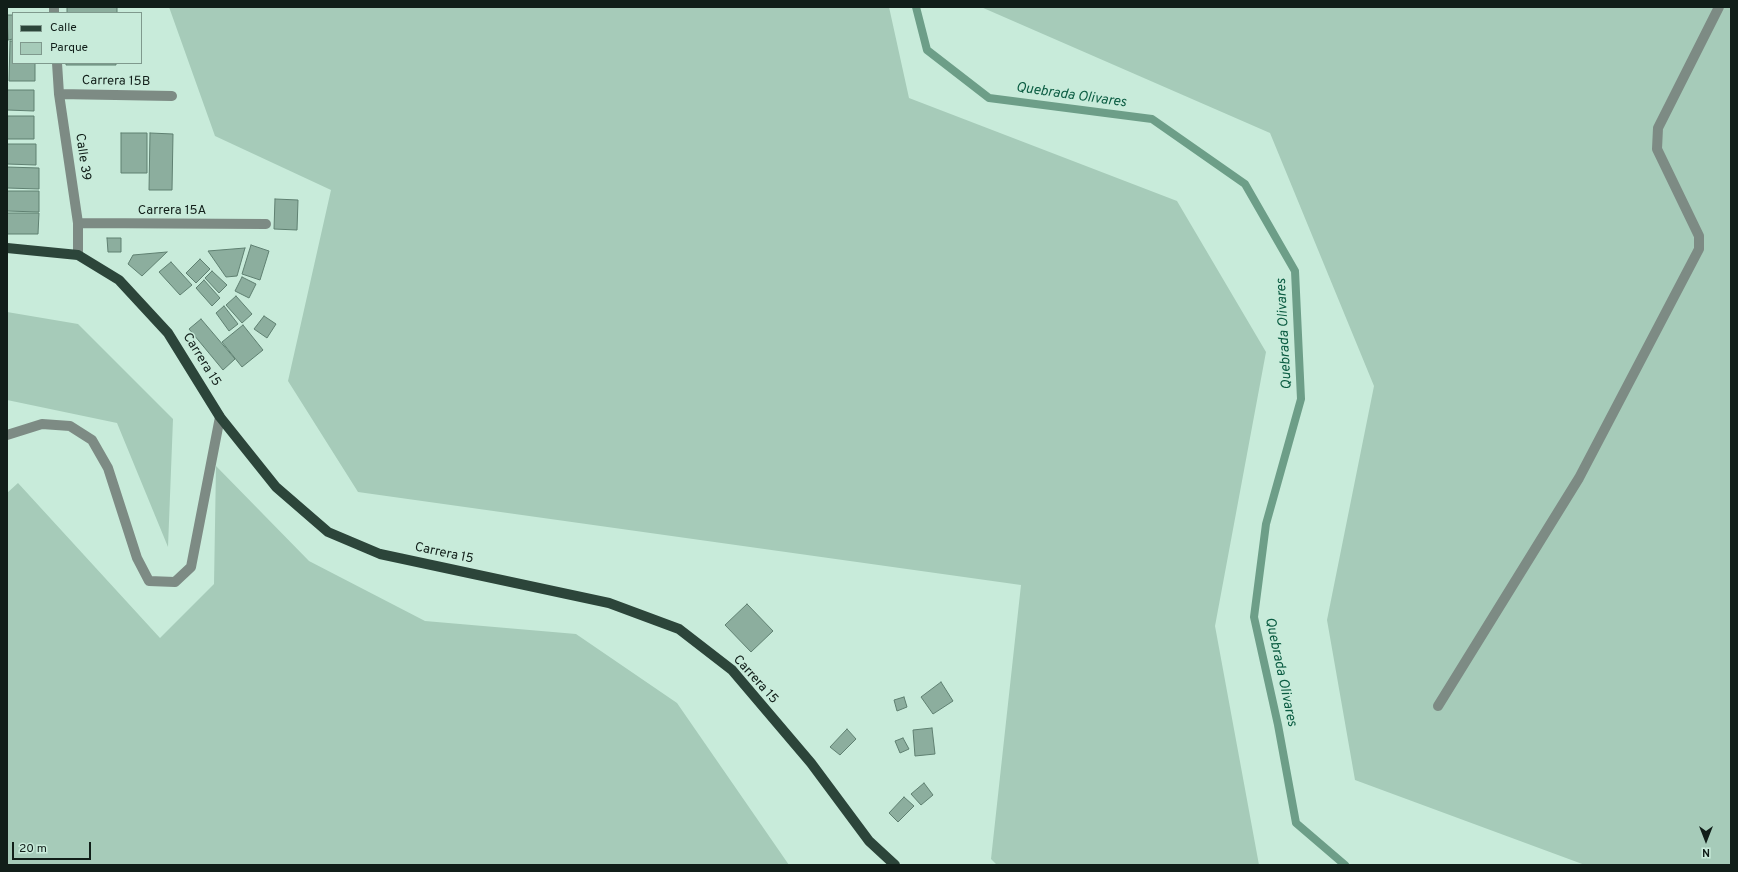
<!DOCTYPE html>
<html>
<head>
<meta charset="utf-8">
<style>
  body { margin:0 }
  #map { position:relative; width:1738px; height:872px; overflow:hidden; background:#c8ebda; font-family:Overpass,sans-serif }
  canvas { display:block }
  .frame { position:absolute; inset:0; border:8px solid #111e19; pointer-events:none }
  .legend { position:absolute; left:12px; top:12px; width:130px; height:52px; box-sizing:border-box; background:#c8ebda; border:1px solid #7f998d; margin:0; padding:5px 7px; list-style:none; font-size:12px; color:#111e19 }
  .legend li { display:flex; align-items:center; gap:8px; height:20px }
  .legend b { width:20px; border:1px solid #7f998d }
  .north { position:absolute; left:1686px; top:820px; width:40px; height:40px; -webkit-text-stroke:3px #c8ebda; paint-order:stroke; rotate:180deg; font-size:11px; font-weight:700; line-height:16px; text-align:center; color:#111e19 }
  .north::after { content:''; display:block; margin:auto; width:14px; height:18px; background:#111e19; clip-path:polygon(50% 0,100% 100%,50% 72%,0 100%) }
  .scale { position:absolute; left:12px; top:842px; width:79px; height:18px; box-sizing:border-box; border:2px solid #111e19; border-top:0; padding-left:5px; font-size:12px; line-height:14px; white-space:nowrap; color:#111e19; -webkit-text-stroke:3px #c8ebda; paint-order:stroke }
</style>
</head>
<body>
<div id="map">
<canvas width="1738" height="872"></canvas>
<div class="frame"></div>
<ul class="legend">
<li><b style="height:5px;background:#2c453a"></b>Calle</li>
<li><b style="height:11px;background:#a6cbb9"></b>Parque</li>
</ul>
<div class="north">N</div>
<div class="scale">20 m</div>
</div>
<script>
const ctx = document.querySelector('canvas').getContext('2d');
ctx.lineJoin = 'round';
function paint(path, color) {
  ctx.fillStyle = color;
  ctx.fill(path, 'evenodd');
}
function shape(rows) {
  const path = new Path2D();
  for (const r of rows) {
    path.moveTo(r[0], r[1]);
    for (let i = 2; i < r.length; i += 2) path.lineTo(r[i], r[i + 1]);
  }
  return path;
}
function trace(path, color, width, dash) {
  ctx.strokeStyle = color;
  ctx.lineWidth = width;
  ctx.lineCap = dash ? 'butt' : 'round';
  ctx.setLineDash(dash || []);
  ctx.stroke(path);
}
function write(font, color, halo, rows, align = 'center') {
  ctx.font = font + ' Overpass,sans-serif';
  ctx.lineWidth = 3;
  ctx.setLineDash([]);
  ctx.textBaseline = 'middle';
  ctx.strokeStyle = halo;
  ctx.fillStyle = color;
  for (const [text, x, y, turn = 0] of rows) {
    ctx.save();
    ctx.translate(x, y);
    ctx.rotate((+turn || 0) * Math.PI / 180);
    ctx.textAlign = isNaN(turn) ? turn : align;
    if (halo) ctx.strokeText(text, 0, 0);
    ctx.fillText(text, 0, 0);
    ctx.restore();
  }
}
paint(shape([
  [169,7,889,7,909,98,1177,201,1266,352,1215,626,1259,865,997,865,991,859,1021,585,358,492,288,381,331,190,215,136],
  [981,7,1731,7,1731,865,1585,865,1355,780,1327,620,1374,386,1270,133],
  [7,312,78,324,173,419,168,547,117,423,7,400],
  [216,466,309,561,425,621,576,634,677,703,789,865,7,865,7,493,18,483,160,638,214,584]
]), '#a6cbb9');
trace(shape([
  [916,7,927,50,989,98,1152,119,1245,184,1295,271,1301,399,1266,524,1254,617,1278,725,1296,823,1345,865]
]), '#6d9e88', 8);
const building = shape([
  [67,7,117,7,117,13,67,13,67,7],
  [7,15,13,15,13,39,8,40,7,15],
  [10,41,13,41,13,63,35,63,35,81,9,81,10,41],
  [66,63,116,63,116,65,66,65,66,63],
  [7,90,34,90,34,111,7,110,7,90],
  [7,116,34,116,34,139,7,139,7,116],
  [121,133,147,133,147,173,121,173,121,133],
  [150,133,173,134,172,190,149,190,150,133],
  [7,144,36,144,36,165,7,164,7,144],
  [7,167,39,168,39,189,7,188,7,167],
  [7,191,39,191,39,212,7,211,7,191],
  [275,199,298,200,297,230,274,229,275,199],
  [7,213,39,213,38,234,7,234,7,213],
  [107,238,121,238,121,252,108,252,107,238],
  [251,245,269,251,260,280,242,274,251,245],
  [245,248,237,276,226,277,208,251,245,248],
  [167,252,142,276,128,264,133,255,167,252],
  [200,259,210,269,196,283,186,273,200,259],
  [171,262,192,285,180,295,159,272,171,262],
  [212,271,227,285,219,293,205,278,212,271],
  [242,277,256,284,249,298,235,291,242,277],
  [204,280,220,298,212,306,196,288,204,280],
  [236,296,252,314,242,323,226,305,236,296],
  [224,306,238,324,229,331,216,313,224,306],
  [264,316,276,324,267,338,254,329,264,316],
  [201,319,235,359,223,370,189,329,201,319],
  [243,325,263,350,242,367,222,342,243,325],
  [747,604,773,631,751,652,725,625,747,604],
  [941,682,953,701,933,714,921,697,941,682],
  [904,697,907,707,897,711,894,700,904,697],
  [932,728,935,754,915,756,913,730,932,728],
  [847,729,856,739,840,755,830,747,847,729],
  [903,738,909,749,900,753,895,741,903,738],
  [924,783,933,795,921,805,911,794,924,783],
  [904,797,914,806,898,822,889,813,904,797]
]);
paint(building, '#8cae9e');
trace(building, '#5f8071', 1);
trace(shape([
  [54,7,54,13],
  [57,63,59,94,78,223,78,255],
  [59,94,172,96],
  [78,223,266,224],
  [7,435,42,424,70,426,92,440,108,468,137,558,149,581,175,582,191,567,220,417],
  [1438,706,1579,478,1699,249,1699,236,1657,149,1658,128,1719,7]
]), '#7d8b84', 10);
trace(shape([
  [7,248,78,255,119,280,168,333,220,417,276,487,328,532,380,554,609,603,679,629,732,670,811,763,869,841,895,865]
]), '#2c453a', 10);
write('13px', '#111e19', '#c8ebda', [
  ["Carrera 15B",116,82,1],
  ["Calle 39",82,157,82],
  ["Carrera 15A",172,211],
  ["Carrera 15",201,360,58],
  ["Carrera 15",444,554,12],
  ["Carrera 15",755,680,48]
]);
write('italic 14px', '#0b5c42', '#c8ebda', [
  ["Quebrada Olivares",1071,96,8],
  ["Quebrada Olivares",1285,334,-93],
  ["Quebrada Olivares",1280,672,78]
]);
</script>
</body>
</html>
